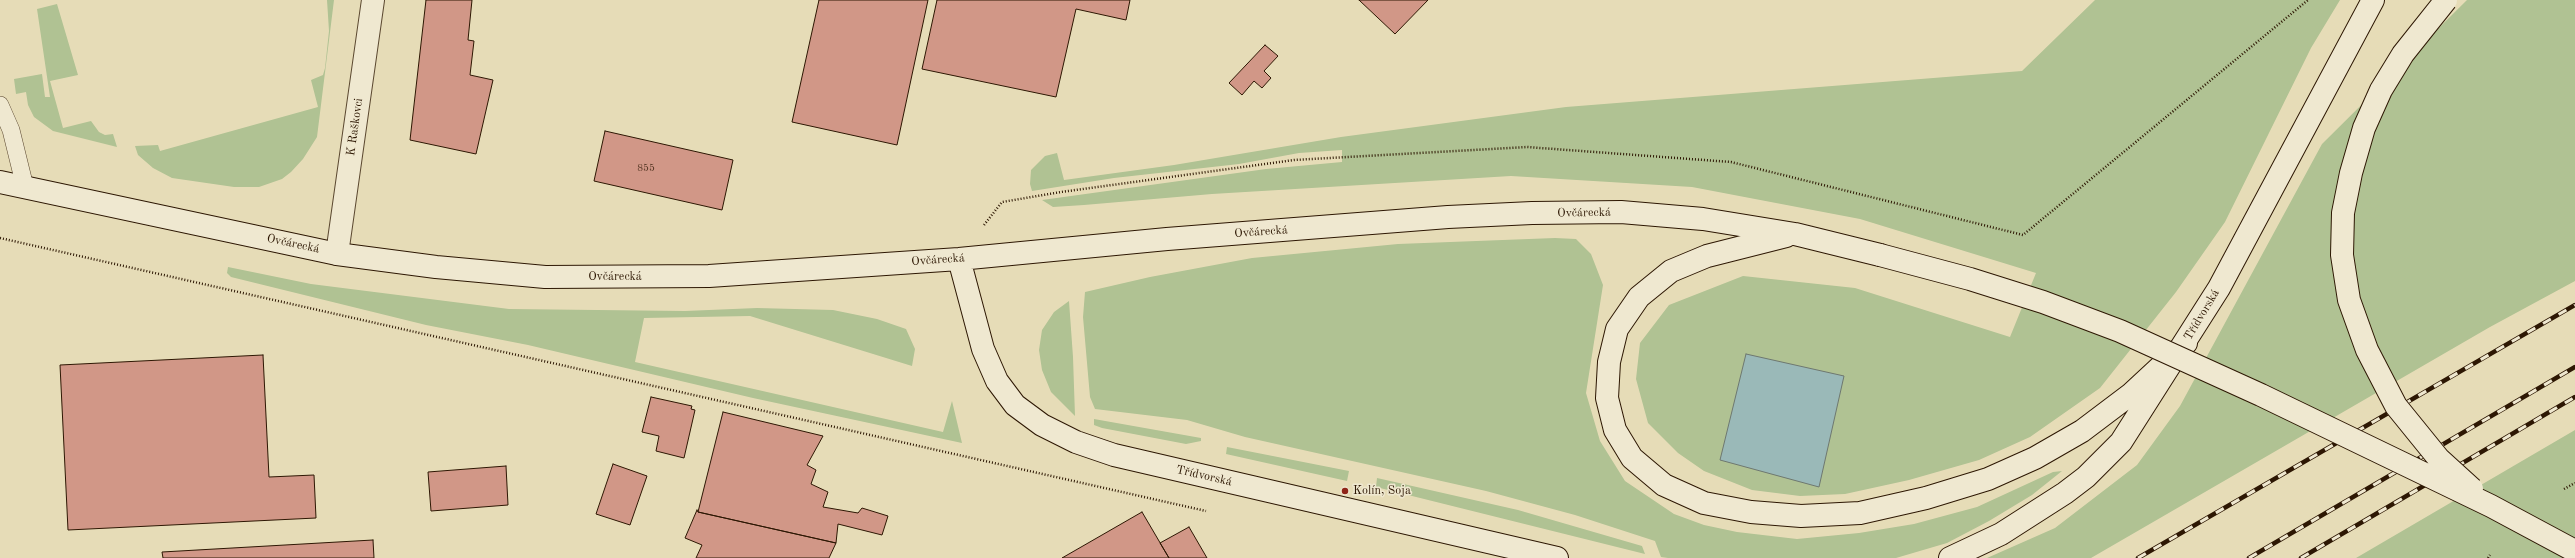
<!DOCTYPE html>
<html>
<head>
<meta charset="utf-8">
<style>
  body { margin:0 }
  canvas { display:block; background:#e6dcb7 }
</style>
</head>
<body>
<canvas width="2575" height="558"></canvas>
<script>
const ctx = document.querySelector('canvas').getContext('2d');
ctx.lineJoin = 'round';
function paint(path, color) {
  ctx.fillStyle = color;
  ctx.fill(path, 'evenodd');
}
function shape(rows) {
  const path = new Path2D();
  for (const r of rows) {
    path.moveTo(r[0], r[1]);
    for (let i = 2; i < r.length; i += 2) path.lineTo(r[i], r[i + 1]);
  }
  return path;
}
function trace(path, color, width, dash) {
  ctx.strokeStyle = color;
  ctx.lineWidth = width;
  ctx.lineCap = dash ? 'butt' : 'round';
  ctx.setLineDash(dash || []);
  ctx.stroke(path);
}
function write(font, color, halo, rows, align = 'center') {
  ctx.font = font + ' "Old Standard TT",serif';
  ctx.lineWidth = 3;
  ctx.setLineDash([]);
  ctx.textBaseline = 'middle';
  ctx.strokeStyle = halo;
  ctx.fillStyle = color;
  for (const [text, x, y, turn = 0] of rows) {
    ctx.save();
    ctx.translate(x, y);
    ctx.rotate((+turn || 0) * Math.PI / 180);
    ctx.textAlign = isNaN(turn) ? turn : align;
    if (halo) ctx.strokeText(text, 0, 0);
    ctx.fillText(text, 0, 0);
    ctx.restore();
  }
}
paint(shape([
  [327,0,334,0,317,137,303,159,291,172,282,179,259,187,234,187,172,178,153,168,138,155,135,146,158,145,160,151,318,107,311,80,323,75,325,68,329,31],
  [2095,0,2340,0,2311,48,2225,222,2176,292,2100,388,2030,437,1979,460,1909,480,1845,494,1800,496,1752,490,1704,471,1678,453,1648,423,1636,379,1640,343,1669,305,1743,276,1855,288,2010,337,2036,273,1860,219,1692,187,1511,176,1212,194,1084,205,1053,207,1042,200,1266,169,1342,162,1342,150,1299,153,1239,164,1114,178,1032,191,1030,184,1031,170,1045,156,1057,153,1064,180,1174,165,1341,137,1566,107,2022,71],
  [2467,0,2575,0,2575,281,2490,327,2091,558,1987,558,2055,528,2137,465,2180,406,2322,144],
  [57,4,78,75,50,81,63,128,91,121,99,132,105,135,113,134,117,147,53,131,34,117,28,105,26,92,16,94,14,79,42,74,45,97,50,97,37,9],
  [1555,238,1576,239,1591,254,1603,285,1586,393,1600,441,1625,481,1674,514,1704,525,1737,532,1797,539,1859,533,1914,524,1977,507,2053,472,2062,471,2032,495,1989,521,1947,543,1896,558,1668,558,1661,557,1655,541,1575,515,1486,491,1245,437,1187,420,1095,409,1090,397,1083,317,1085,292,1150,277,1252,258,1398,244],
  [228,267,311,284,509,309,685,311,757,308,833,310,877,319,906,329,915,349,912,366,750,316,644,318,635,362,943,432,952,401,962,443,753,398,528,345,426,325,231,277,227,273],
  [1069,301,1073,357,1075,416,1051,392,1042,370,1039,350,1042,330,1054,312],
  [1094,419,1201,438,1201,441,1186,444,1102,428,1094,425],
  [2575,430,2575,558,2356,558],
  [1227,447,1349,471,1347,481,1226,454],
  [1377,478,1518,510,1642,546,1645,554,1376,487]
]), '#b0c293');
const water = shape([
  [1746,354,1844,376,1819,487,1720,460,1746,354]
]);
paint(water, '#9ab9b8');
trace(water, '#6e7870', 1);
const building = shape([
  [426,0,472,0,468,40,474,41,470,75,493,80,476,154,410,140,426,0],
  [819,0,928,0,897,145,792,122,819,0],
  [937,0,1130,0,1126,20,1076,9,1056,97,922,69,937,0],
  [1359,0,1428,0,1395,34,1359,0],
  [1265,45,1278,56,1264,71,1271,78,1262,88,1254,81,1242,95,1229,83,1265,45],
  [605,131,733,160,722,210,594,181,605,131],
  [263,355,269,477,314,475,316,518,68,530,60,365,263,355],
  [651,397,692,406,691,409,695,410,684,458,656,451,659,436,642,432,651,397],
  [723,412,823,436,807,465,816,470,811,484,828,492,823,507,858,513,862,508,888,516,882,535,838,524,836,543,698,512,723,412],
  [613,464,647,476,630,525,596,514,613,464],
  [506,466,508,505,431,511,428,472,506,466],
  [697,510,698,512,836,543,829,558,696,558,702,545,685,538,697,510],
  [1142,512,1169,558,1062,558,1142,512],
  [1189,527,1207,558,1169,558,1160,543,1189,527],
  [373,540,374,558,163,558,162,552,373,540]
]);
paint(building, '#d19787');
trace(building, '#2d1703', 1);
const lane = shape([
  [0,105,11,130,25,187]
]);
const street = shape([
  [337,254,373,0]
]);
const secondary = shape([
  [0,182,337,254,436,267,545,277,709,276,959,259,1167,239,1448,217,1532,213,1621,212,1703,219,1795,234,1880,255],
  [1786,236,1707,256,1671,271,1639,297,1617,329,1609,362,1607,398,1615,430,1632,458,1664,485,1704,503,1751,512,1801,516,1860,513,1926,498,1988,479,2035,458,2082,431,2131,394,2186,343],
  [959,259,983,349,997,381,1015,405,1042,425,1076,442,1114,455,1557,558],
  [1950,558,2001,534,2065,493,2086,477,2121,442,2219,288,2373,0]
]);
trace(lane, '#5b4830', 18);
trace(street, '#5b4830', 24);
trace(secondary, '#2d1703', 24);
trace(shape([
  [984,225,1002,202,1061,192,1294,160,1527,147,1731,162,2023,235,2308,0],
  [0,238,1206,511],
  [2564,489,2575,483],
  [2488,558,2490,555]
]), '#2d1703', 2.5, [1, 2]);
trace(lane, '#efe8d0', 17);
trace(street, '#efe8d0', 22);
trace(secondary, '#efe8d0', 22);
const rail = shape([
  [2138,558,2575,305],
  [2249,558,2575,367],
  [2301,558,2575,397]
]);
trace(rail, '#2d1703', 4.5);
trace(rail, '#efe8d0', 3, [9]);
const secondaryBridge = shape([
  [2446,0,2403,54,2381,90,2364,128,2351,173,2343,213,2342,255,2349,300,2367,350,2396,406,2439,459,2472,489],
  [1880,255,1970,279,2043,302,2120,331,2261,395,2491,506,2575,551]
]);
trace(secondaryBridge, '#2d1703', 24, []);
trace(secondaryBridge, '#efe8d0', 22);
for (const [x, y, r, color] of [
  [1345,491,4,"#8f2418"]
]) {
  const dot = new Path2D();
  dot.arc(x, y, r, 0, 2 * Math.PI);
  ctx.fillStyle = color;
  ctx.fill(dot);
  trace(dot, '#efe8d0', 1.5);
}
write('10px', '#563724', null, [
  ["855",646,168]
]);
write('12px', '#2d1703', '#efe8d0', [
  ["K Raškovci",355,127,-82],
  ["Ovčárecká",1584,213,-1],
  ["Ovčárecká",1261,232,-4],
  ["Ovčárecká",293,244,12],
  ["Ovčárecká",938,260,-4],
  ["Ovčárecká",615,277],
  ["Třídvorská",2202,315,-59],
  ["Třídvorská",1204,476,13]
]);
write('12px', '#2d1703', '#efe8d0', [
  ["Kolín, Soja",1353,491]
], 'left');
</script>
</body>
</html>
